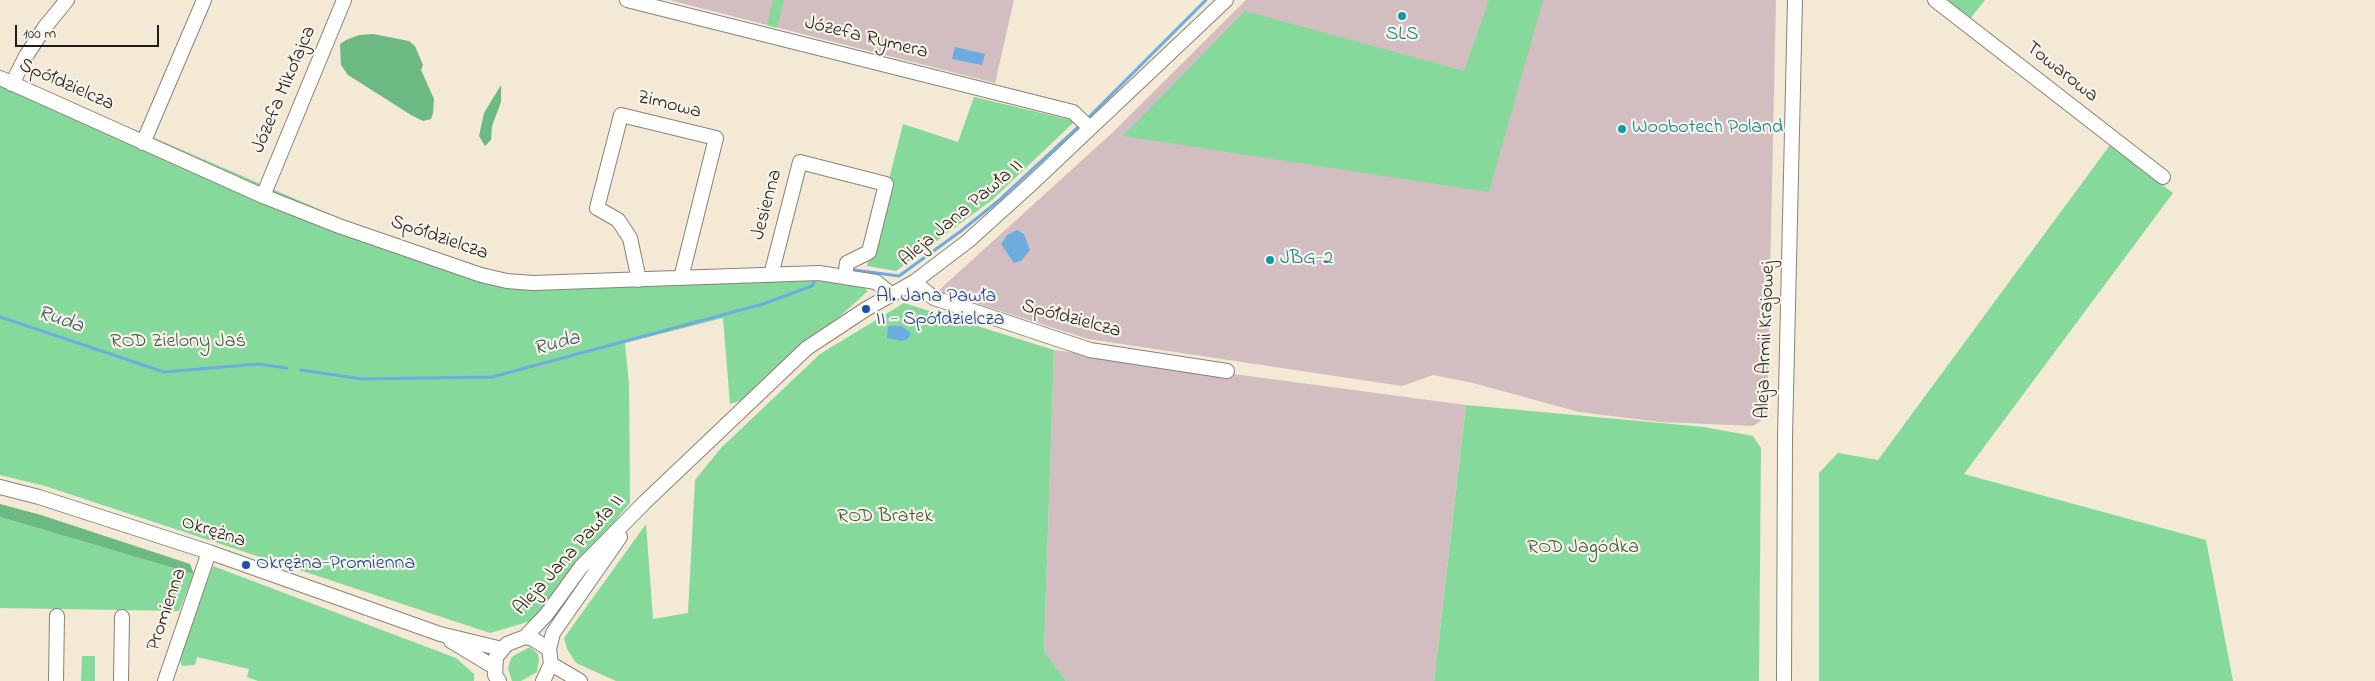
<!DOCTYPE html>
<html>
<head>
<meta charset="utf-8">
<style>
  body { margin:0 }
  #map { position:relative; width:2375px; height:681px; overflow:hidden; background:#f4e9d5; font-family:"Indie Flower",sans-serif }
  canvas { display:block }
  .scale { position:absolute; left:15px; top:25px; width:144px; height:22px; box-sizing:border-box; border:2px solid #1c1c1c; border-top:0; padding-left:6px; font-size:15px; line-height:18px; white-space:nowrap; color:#1c1c1c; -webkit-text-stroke:4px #f7f3e8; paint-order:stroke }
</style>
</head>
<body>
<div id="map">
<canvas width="2375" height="681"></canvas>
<div class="scale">100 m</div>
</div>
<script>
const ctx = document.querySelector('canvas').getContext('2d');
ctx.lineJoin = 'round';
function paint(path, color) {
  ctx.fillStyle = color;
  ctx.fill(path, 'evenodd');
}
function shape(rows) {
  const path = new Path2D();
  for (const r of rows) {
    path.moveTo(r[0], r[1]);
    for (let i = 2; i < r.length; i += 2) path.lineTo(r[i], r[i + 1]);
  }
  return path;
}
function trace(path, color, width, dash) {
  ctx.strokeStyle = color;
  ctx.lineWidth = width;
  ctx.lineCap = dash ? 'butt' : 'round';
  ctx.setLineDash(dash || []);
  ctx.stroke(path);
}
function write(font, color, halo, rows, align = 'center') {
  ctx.font = font + ' "Indie Flower",sans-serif';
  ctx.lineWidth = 4.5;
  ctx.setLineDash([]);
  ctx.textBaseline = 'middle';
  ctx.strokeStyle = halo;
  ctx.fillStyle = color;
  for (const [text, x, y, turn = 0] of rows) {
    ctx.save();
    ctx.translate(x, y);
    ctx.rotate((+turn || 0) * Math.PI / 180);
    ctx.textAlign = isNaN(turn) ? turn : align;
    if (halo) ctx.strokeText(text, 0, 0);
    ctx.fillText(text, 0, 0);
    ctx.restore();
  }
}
paint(shape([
  [669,0,1014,0,995,83],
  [1246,0,1776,0,1767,417,1753,426,1660,422,1579,412,1473,383,1433,375,1402,386,1088,339,938,291,1112,133],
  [1054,350,1466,405,1434,681,1066,681,1044,651]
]), '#d2bec1');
paint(shape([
  [773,0,784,0,777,28,767,25],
  [1489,0,1543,0,1489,192,1123,136,1245,11,1464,71],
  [1945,0,1985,0,1970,19],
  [0,84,136,130,487,282,819,277,859,284,868,291,749,398,730,404,723,318,625,343,629,384,630,503,531,621,490,633,45,486,0,475],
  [974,97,1075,121,992,200,896,271,867,266,903,124,958,142],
  [2110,145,2173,193,1964,474,2206,540,2233,681,1819,681,1819,473,1838,453,1878,460],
  [904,303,1054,350,1044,651,1066,681,616,681,576,663,567,649,564,638,646,524,653,619,688,613,695,480,721,448,820,354],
  [1466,405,1704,427,1753,436,1761,448,1759,681,1434,681],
  [0,517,194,574,179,611,0,608],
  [213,566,456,658,474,674,474,681,258,681,247,677,249,669,197,657,195,665,182,666,179,657],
  [530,647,538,654,539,660,537,672,521,681,512,681,508,669,510,661,513,656],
  [82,656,95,656,95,681,81,681]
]), '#85d99b');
paint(shape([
  [373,34,409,41,415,46,423,65,421,70,434,99,433,113,431,119,423,121,411,115,348,75,341,65,340,44,346,40,359,35],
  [501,85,501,102,492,126,491,140,485,146,479,136,484,113],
  [0,504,41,515,190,564,194,574,0,517]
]), '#6cb983');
paint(shape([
  [955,47,985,54,982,65,952,59],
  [1017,230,1024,234,1030,250,1021,261,1014,263,1001,244,1007,235],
  [890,326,901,326,911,333,908,339,902,341,887,338,888,327]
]), '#6cacdf');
trace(shape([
  [1090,116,1206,0],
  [854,270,899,276,961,231,997,202,1078,127],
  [0,317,164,372,258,364,287,368],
  [301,370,362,379,492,377,763,304,812,286,815,280]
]), '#6cacdf', 3);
const minor = shape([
  [627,0,1073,112,1090,128],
  [1935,0,2163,177],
  [0,78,263,196,339,226,481,275,507,281,533,283,819,273,876,282,892,295],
  [12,84,26,56,45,27,67,0],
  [143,143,204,0],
  [263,196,344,0],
  [771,275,800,162,886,184,869,252,847,263,845,276],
  [639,280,630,238,618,220,597,208,621,115,716,138,681,278],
  [914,282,934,298,1090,350,1227,371],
  [0,487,39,497,209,552,440,634,502,649],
  [525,637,546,615,581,567,645,502,807,348,866,309,914,282,968,241,1030,185,1226,0],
  [451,641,494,667],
  [549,649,553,633,620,537],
  [551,664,580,681],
  [56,681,57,616],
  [121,681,122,617],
  [165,681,209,552],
  [499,681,495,675,496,657,507,644,525,637,533,639,549,649,551,664,543,681],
  [1784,681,1785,437,1795,0]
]);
trace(minor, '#888278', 16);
trace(minor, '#fff', 14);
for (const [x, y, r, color] of [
  [1402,16,5,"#0f9aa8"],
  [1622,129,5,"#0f9aa8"],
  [1270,260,5,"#0f9aa8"],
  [866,309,5,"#1a4fb4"],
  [246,565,5,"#1a4fb4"]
]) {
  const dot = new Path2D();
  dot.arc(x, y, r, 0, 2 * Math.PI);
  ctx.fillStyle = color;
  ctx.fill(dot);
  trace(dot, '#f7f3e8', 2);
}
write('20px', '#0d838f', '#f7f3e8', [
  ["SLS",1402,36,"center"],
  ["Woobotech Poland",1632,129],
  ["JBG-2",1280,260]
], 'left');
write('20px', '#1c1c1c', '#f7f3e8', [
  ["Józefa Rymera",866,39,14],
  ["Towarowa",2061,73,38],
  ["Spółdzielcza",66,86,24],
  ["Józefa Mikołajca",285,90,-67],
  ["Zimowa",669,106,14],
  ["Jesienna",768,205,-75],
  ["Aleja Jana Pawła II",962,214,-40],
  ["Spółdzielcza",439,239,19],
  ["Spółdzielcza",1071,320,15],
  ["Aleja Armii Krajowej",1767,340,-88],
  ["Okrężna",213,533,18],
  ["Aleja Jana Pawła II",570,556,-48],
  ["Promienna",168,610,-71]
]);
write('20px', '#164399', '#f7f3e8', [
  ["Al. Jana Pawła",876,298],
  ["II - Spółdzielcza",876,321],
  ["Okrężna-Promienna",256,565]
], 'left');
write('20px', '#3c5542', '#f7f3e8', [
  ["ROD Zielony Jaś",178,343],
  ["ROD Bratek",885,518],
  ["ROD Jagódka",1583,549]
]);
write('italic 21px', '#3c566a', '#f7f3e8', [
  ["Ruda",60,321,19],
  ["Ruda",557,345,-15]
]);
</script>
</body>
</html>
